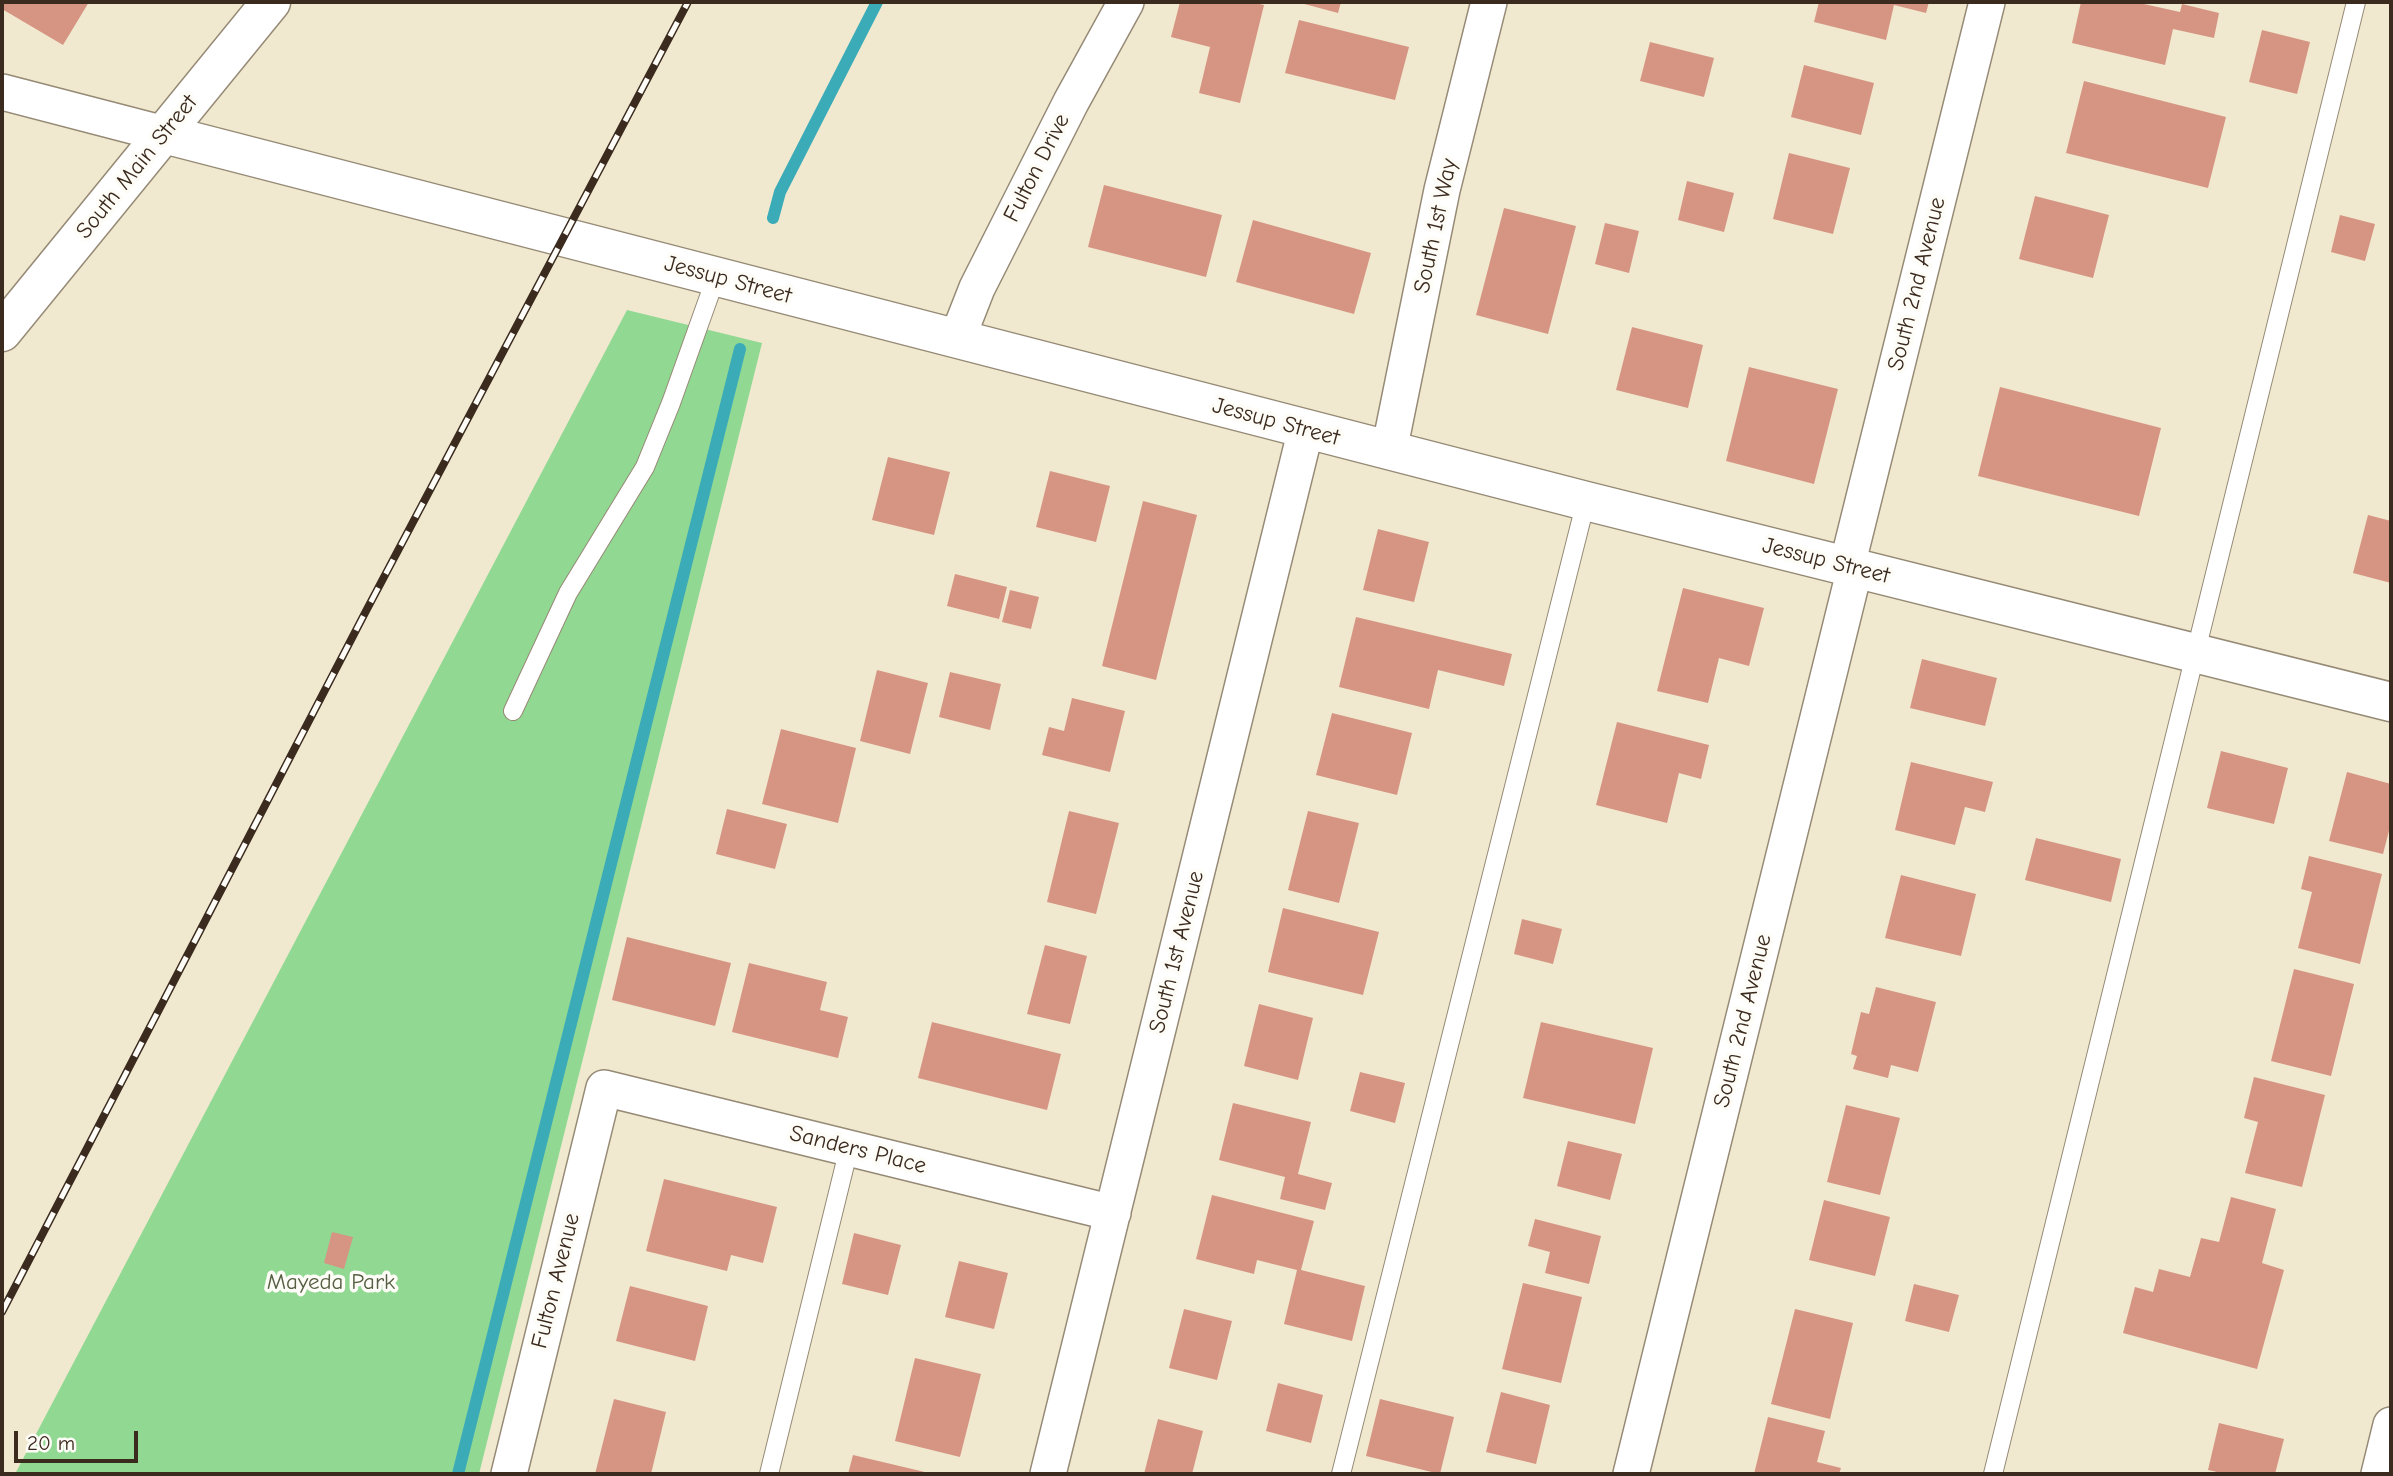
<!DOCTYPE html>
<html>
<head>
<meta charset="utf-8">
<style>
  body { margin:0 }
  #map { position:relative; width:2393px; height:1476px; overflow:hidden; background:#f0e9cf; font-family:"Comic Neue",sans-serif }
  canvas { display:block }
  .frame { position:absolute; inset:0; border:4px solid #3b2a1e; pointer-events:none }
  .scale { position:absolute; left:14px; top:1431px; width:124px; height:32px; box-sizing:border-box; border:4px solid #3b2a1e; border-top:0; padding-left:9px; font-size:21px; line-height:24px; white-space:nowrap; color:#3b2a1e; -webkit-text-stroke:5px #fdfcf7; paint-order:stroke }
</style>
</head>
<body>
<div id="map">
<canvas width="2393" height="1476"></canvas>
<div class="frame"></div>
<div class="scale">20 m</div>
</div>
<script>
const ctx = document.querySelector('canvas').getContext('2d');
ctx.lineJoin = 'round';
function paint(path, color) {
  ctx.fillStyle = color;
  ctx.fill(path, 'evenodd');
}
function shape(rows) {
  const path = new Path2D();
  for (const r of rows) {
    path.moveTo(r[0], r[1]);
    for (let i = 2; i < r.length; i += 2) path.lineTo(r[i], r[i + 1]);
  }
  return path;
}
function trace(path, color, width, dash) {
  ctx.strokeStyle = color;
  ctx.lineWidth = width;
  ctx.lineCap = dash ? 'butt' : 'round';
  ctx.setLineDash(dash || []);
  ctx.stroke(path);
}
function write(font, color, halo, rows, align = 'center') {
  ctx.font = font + ' "Comic Neue",sans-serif';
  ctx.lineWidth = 7;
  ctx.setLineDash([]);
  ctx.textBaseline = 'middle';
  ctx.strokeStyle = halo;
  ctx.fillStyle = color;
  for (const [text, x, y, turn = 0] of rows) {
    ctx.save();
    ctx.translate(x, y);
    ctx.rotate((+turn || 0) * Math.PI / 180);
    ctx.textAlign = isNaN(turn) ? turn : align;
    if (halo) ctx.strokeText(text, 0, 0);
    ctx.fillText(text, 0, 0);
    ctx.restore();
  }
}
paint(shape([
  [627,310,762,343,479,1474,15,1474]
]), '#91d893');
trace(shape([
  [773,218,780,192,877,2],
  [458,1474,740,349]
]), '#3babb8', 12);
paint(shape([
  [2,2,89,2,63,45,2,9],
  [1180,2,1250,2,1264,5,1240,103,1199,93,1210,47,1171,37],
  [1297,2,1341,2,1338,13],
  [1819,2,1929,2,1926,13,1894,5,1886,40,1814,22],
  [2081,2,2135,2,2180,12,2182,4,2219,13,2214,38,2173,29,2165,65,2072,43],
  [1299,20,1409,47,1395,100,1285,73],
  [2262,30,2310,42,2297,94,2249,82],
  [1650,42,1714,58,1704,97,1640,81],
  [1804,65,1874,83,1861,135,1791,117],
  [2084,81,2226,117,2208,188,2066,153],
  [1789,153,1850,168,1833,234,1773,219],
  [1687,181,1734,193,1724,232,1678,220],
  [1104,185,1222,215,1206,277,1088,247],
  [2035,196,2109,215,2093,278,2019,259],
  [1504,208,1576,226,1548,334,1476,315],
  [2340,215,2375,224,2365,261,2331,252],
  [1253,220,1371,253,1354,314,1236,282],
  [1605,223,1639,231,1629,273,1595,264],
  [1632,327,1703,345,1688,408,1616,390],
  [1749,367,1838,389,1814,484,1726,461],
  [2000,387,2161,428,2139,516,1978,476],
  [888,457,950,472,934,535,872,520],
  [1050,471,1110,486,1096,542,1036,527],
  [1143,501,1197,515,1156,680,1102,666],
  [2368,515,2391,521,2391,583,2353,573],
  [1378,529,1429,542,1414,602,1363,590],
  [955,574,1007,587,999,619,947,606],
  [1683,588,1764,608,1749,666,1719,658,1708,703,1657,691],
  [1010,590,1039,597,1031,629,1002,622],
  [1356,617,1512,654,1504,686,1438,670,1429,709,1339,687],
  [1922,659,1997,678,1985,726,1910,708],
  [877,670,928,683,910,754,860,741],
  [950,672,1001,684,990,730,939,717],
  [1072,698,1125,711,1110,772,1042,755,1049,727,1064,731],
  [1332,713,1412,733,1397,795,1316,775],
  [1617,722,1709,745,1701,779,1679,773,1667,823,1596,805],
  [781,729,856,748,838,823,762,804],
  [2221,751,2288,768,2274,824,2207,808],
  [1911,762,1993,782,1985,812,1965,807,1955,845,1895,830],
  [2347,772,2391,784,2391,823,2383,854,2329,841],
  [727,809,787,824,775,869,716,854],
  [1069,811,1119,823,1096,914,1047,902],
  [1308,811,1359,823,1339,903,1288,890],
  [2036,838,2121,859,2111,902,2025,880],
  [2309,856,2382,874,2360,964,2298,948,2312,892,2301,889],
  [1901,875,1976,894,1961,956,1885,938],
  [1283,908,1379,932,1363,995,1268,972],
  [1522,919,1562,929,1553,964,1514,954],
  [627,937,731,963,715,1026,612,1000],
  [1045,945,1087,956,1070,1024,1027,1014],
  [749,963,827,982,820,1010,848,1017,838,1058,732,1032],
  [2294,969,2354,984,2331,1076,2271,1061],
  [1876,987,1936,1002,1918,1072,1891,1065,1888,1078,1853,1069,1857,1056,1851,1054,1861,1012,1869,1014],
  [1259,1004,1313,1018,1298,1080,1244,1066],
  [932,1022,1061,1054,1047,1110,918,1078],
  [1541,1022,1653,1048,1635,1124,1523,1098],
  [1360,1072,1405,1083,1395,1123,1350,1111],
  [2254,1077,2325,1095,2302,1187,2245,1173,2258,1122,2244,1118],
  [1233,1103,1311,1122,1298,1174,1332,1183,1325,1210,1280,1199,1285,1177,1219,1160],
  [1846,1105,1900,1118,1880,1195,1827,1182],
  [1568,1141,1622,1154,1610,1200,1557,1186],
  [664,1179,777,1207,763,1263,731,1255,727,1271,646,1251],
  [1212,1195,1314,1221,1301,1270,1365,1286,1352,1341,1284,1324,1297,1270,1257,1260,1254,1274,1196,1259],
  [2231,1197,2276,1209,2262,1263,2284,1270,2257,1369,2123,1333,2135,1287,2153,1292,2159,1269,2190,1277,2201,1238,2219,1242],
  [1824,1200,1890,1217,1875,1276,1809,1260],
  [1535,1219,1601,1236,1589,1284,1545,1273,1550,1252,1528,1246],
  [332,1232,353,1237,344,1269,324,1263],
  [854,1233,901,1245,888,1295,842,1284],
  [959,1261,1008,1273,994,1329,945,1317],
  [1523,1283,1582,1297,1561,1383,1502,1369],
  [1914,1284,1959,1295,1949,1332,1905,1321],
  [630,1286,708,1306,695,1361,616,1341],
  [1184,1309,1232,1321,1217,1380,1169,1368],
  [1795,1309,1853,1323,1830,1419,1771,1404],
  [915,1358,981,1374,960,1457,895,1441],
  [1278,1383,1323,1395,1311,1443,1266,1431],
  [1501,1392,1550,1405,1536,1464,1486,1452],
  [614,1399,666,1412,651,1474,595,1474],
  [1380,1399,1454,1417,1440,1474,1366,1456],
  [1768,1417,1825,1431,1817,1462,1841,1468,1839,1474,1754,1474],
  [1158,1419,1203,1431,1192,1474,1144,1474],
  [2219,1423,2284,1439,2275,1474,2226,1474,2208,1470],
  [853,1455,929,1473,929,1474,848,1474]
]), '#d69583');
const service = shape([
  [513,711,568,593,645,467,671,403,716,277],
  [769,1474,849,1148],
  [1341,1474,1586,501],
  [1993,1474,2356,2]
]);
const minor = shape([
  [2,92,164,134],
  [957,339,977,288,1071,102,1126,2],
  [1389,451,1442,190,1489,2],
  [1847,566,1987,2],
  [509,1474,604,1088,1113,1213],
  [1048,1474,1306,429],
  [1631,1474,1855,568],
  [2379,1474,2391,1425]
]);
const tertiary = shape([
  [164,134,1586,501,2391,702],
  [2,332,271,2]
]);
trace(service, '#968a76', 20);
trace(minor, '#968a76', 38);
trace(tertiary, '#968a76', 41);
trace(service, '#fff', 18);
trace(minor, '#fff', 35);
trace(tertiary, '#fff', 38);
const rail = shape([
  [2,1312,366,611,688,2]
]);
trace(rail, '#3b2a1e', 8);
trace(rail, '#fdfcf7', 5, [16]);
write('23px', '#3b2a1e', '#fdfcf7', [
  ["South Main Street",137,167,-51],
  ["Fulton Drive",1037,168,-63],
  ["South 1st Way",1436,226,-78],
  ["Jessup Street",728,280,15],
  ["South 2nd Avenue",1917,284,-76],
  ["Jessup Street",1276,422,15],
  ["Jessup Street",1826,561,14],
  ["South 1st Avenue",1177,952,-76],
  ["South 2nd Avenue",1743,1021,-76],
  ["Sanders Place",858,1150,14],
  ["Fulton Avenue",556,1281,-76]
]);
write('23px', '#555e41', '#fdfcf7', [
  ["Mayeda Park",331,1282]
]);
</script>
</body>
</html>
